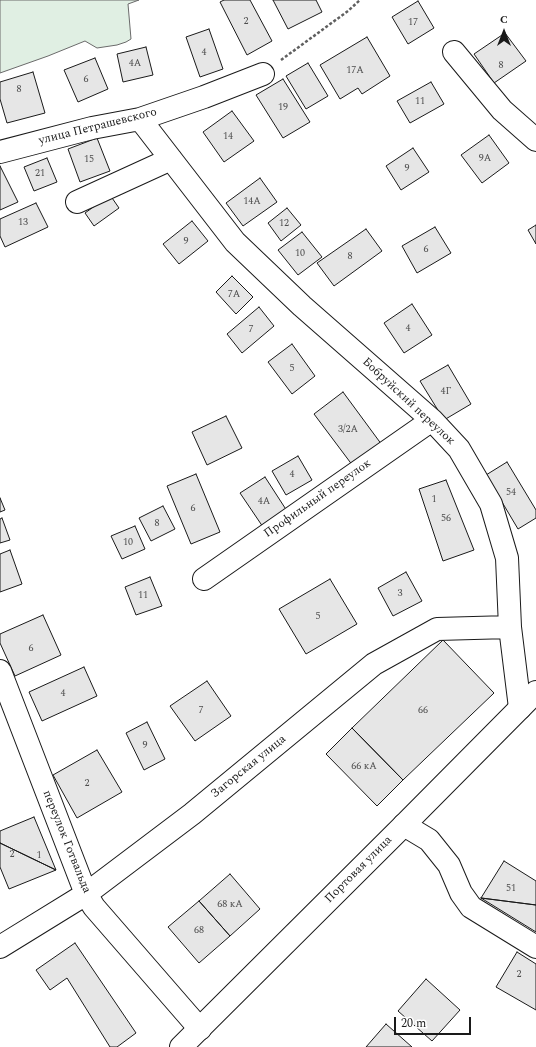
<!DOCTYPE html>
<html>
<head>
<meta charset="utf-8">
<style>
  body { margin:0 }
  #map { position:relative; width:536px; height:1047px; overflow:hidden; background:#fff; font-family:Spectral,serif }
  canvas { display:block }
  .north { position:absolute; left:484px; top:12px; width:40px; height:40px; -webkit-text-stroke:3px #fff; paint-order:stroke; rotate:0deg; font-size:11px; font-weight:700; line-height:16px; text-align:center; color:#1a1a1a }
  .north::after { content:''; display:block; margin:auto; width:14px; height:18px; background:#1a1a1a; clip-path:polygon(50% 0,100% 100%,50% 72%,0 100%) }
  .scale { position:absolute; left:394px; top:1017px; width:77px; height:18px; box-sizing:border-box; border:2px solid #1a1a1a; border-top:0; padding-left:5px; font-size:12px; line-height:14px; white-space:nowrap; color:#1a1a1a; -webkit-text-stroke:3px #fff; paint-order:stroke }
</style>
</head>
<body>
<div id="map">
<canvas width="536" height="1047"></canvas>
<div class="north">С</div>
<div class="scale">20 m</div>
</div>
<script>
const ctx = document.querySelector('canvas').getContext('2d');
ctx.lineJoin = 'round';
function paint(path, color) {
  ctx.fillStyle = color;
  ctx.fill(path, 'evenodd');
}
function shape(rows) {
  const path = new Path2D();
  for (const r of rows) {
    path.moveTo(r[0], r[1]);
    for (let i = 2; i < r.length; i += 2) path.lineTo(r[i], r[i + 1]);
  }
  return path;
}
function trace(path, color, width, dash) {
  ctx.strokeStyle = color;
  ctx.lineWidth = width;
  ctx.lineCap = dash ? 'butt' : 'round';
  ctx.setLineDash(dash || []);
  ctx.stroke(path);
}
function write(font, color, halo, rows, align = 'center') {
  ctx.font = font + ' Spectral,serif';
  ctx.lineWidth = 3;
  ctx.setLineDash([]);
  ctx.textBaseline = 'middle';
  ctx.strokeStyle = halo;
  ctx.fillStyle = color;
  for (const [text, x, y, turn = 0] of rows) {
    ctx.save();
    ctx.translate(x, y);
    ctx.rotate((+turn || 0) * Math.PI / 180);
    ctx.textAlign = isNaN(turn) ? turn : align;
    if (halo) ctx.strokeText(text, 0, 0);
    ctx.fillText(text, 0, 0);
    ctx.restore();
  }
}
const green = shape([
  [0,0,139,0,128,4,131,39,126,42,117,45,97,48,85,41,48,56,0,73,0,0]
]);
paint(green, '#e0efe3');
trace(green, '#6a6a6a', 1);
const building = shape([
  [224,0,250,0,272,41,247,55,220,2,224,0],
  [273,0,316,0,322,12,288,29,273,0],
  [418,1,434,28,408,44,392,17,418,1],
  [209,29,223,69,200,77,186,37,209,29],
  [505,33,526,61,494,83,474,54,505,33],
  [367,37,390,76,362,94,358,88,340,99,320,65,367,37],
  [146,47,153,75,123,82,117,54,146,47],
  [95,58,108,89,78,102,64,70,95,58],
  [308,63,328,96,306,109,286,76,308,63],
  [33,72,45,113,7,123,0,99,0,82,33,72],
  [283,79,310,122,283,138,256,95,283,79],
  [431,82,444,104,410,123,397,101,431,82],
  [232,111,254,141,224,162,203,132,232,111],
  [489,135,509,163,482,183,461,155,489,135],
  [97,138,110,171,80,182,68,149,97,138],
  [413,148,429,172,401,190,386,166,413,148],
  [47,158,57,182,34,191,24,167,47,158],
  [0,166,18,202,0,210,0,166],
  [260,178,277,202,243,226,226,203,260,178],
  [110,195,119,208,94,226,85,213,110,195],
  [36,203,48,227,5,247,0,236,0,219,36,203],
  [287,208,301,225,281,241,268,223,287,208],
  [192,221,208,241,179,264,163,244,192,221],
  [536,225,536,244,528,230,536,225],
  [435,227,451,253,417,273,402,246,435,227],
  [366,229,382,251,334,286,317,263,366,229],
  [302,232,322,257,298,275,278,250,302,232],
  [232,276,253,297,236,314,216,292,232,276],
  [412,304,432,335,404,353,384,323,412,304],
  [259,307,274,326,242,353,227,334,259,307],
  [292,344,315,376,292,394,268,362,292,344],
  [448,365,471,404,444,420,420,381,448,365],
  [343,392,382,445,353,466,314,414,343,392],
  [226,416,242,448,207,465,192,432,226,416],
  [298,456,312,480,286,495,272,471,298,456],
  [507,462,536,510,536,518,518,529,486,475,507,462],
  [196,474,220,532,191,544,167,486,196,474],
  [265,477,287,511,263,527,240,493,265,477],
  [446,480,474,550,443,561,419,489,446,480],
  [0,498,5,510,0,512,0,498],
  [163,506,175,529,151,541,139,518,163,506],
  [2,518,10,540,0,543,0,519,2,518],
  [135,526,145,549,122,559,111,536,135,526],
  [10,550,22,584,0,592,0,554,10,550],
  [406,572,422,601,393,616,378,588,406,572],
  [150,577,162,606,136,615,125,587,150,577],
  [330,579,357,624,306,654,279,609,330,579],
  [43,615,61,655,15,676,0,643,0,634,43,615],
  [443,640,494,693,403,780,352,728,443,640],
  [84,667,97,696,42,721,29,692,84,667],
  [207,681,231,716,195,741,170,706,207,681],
  [147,722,165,759,144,770,126,733,147,722],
  [352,728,403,780,377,806,326,754,352,728],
  [97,750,122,792,77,818,53,775,97,750],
  [34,817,56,870,0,843,0,831,34,817],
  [0,843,56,870,9,889,0,867,0,843],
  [504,861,536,881,536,905,481,898,504,861],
  [230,874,260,909,230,936,199,901,230,874],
  [481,898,536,905,536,932,481,898],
  [199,901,230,936,199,963,168,927,199,901],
  [75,943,136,1033,117,1047,110,1047,67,978,50,990,36,970,75,943],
  [517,952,536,964,536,1010,496,987,517,952],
  [426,979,460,1010,432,1041,398,1011,426,979],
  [386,1024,412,1047,366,1047,386,1024]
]);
paint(building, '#e6e6e6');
trace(building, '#1a1a1a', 1);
const minor = shape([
  [454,52,502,110,536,140],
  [140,119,235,242,302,306,432,420,459,449,491,504,507,558,510,627,520,708],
  [0,152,92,128,140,119,204,97,263,74],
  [77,202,171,159],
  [204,579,432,420],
  [0,671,86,894,94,907,200,1029],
  [404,825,429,840,449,865,461,893,471,907,536,947],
  [0,947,86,894,192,814,374,664,437,629,510,627]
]);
const major = shape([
  [181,1047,404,825,536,692]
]);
trace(minor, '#1a1a1a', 24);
trace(major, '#1a1a1a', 24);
trace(shape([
  [281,60,348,11,360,0]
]), '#5f5f5f', 2.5, [3, 2]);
trace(minor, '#fff', 22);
trace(major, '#fff', 22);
write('10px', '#4d4d4d', null, [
  ["2",246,22],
  ["17",413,23],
  ["4",204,53],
  ["4А",135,64],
  ["8",501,66],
  ["17А",355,71],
  ["6",86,80],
  ["8",19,90],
  ["11",420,102],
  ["19",283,108],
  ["14",228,137],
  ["9А",485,159],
  ["15",89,160],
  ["9",407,169],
  ["21",40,174],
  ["14А",252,202],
  ["13",23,223],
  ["12",284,224],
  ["9",186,242],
  ["6",426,250],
  ["10",300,254],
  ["8",350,257],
  ["7А",234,295],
  ["4",408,329],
  ["7",251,330],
  ["5",292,369],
  ["4Г",446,392],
  ["3/2А",348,430],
  ["4",292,475],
  ["54",511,493],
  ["1",434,500],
  ["4А",264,502],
  ["6",193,509],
  ["56",446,519],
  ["8",157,524],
  ["10",128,543],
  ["3",400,594],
  ["11",143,596],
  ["5",318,617],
  ["6",31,649],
  ["4",63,694],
  ["7",201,711],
  ["66",423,711],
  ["9",145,746],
  ["66 кА",364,767],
  ["2",87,784],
  ["2",12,855],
  ["1",39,856],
  ["51",511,889],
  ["68 кА",230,905],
  ["68",199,931],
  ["2",519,975]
]);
write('12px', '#1a1a1a', '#fff', [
  ["улица Петрашевского",98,127,-14],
  ["Бобруйский переулок",408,402,43],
  ["Профильный переулок",318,499,-35],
  ["Загорская улица",249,767,-39],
  ["переулок Готвальда",66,842,68],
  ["Портовая улица",359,870,-45]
]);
</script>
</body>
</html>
